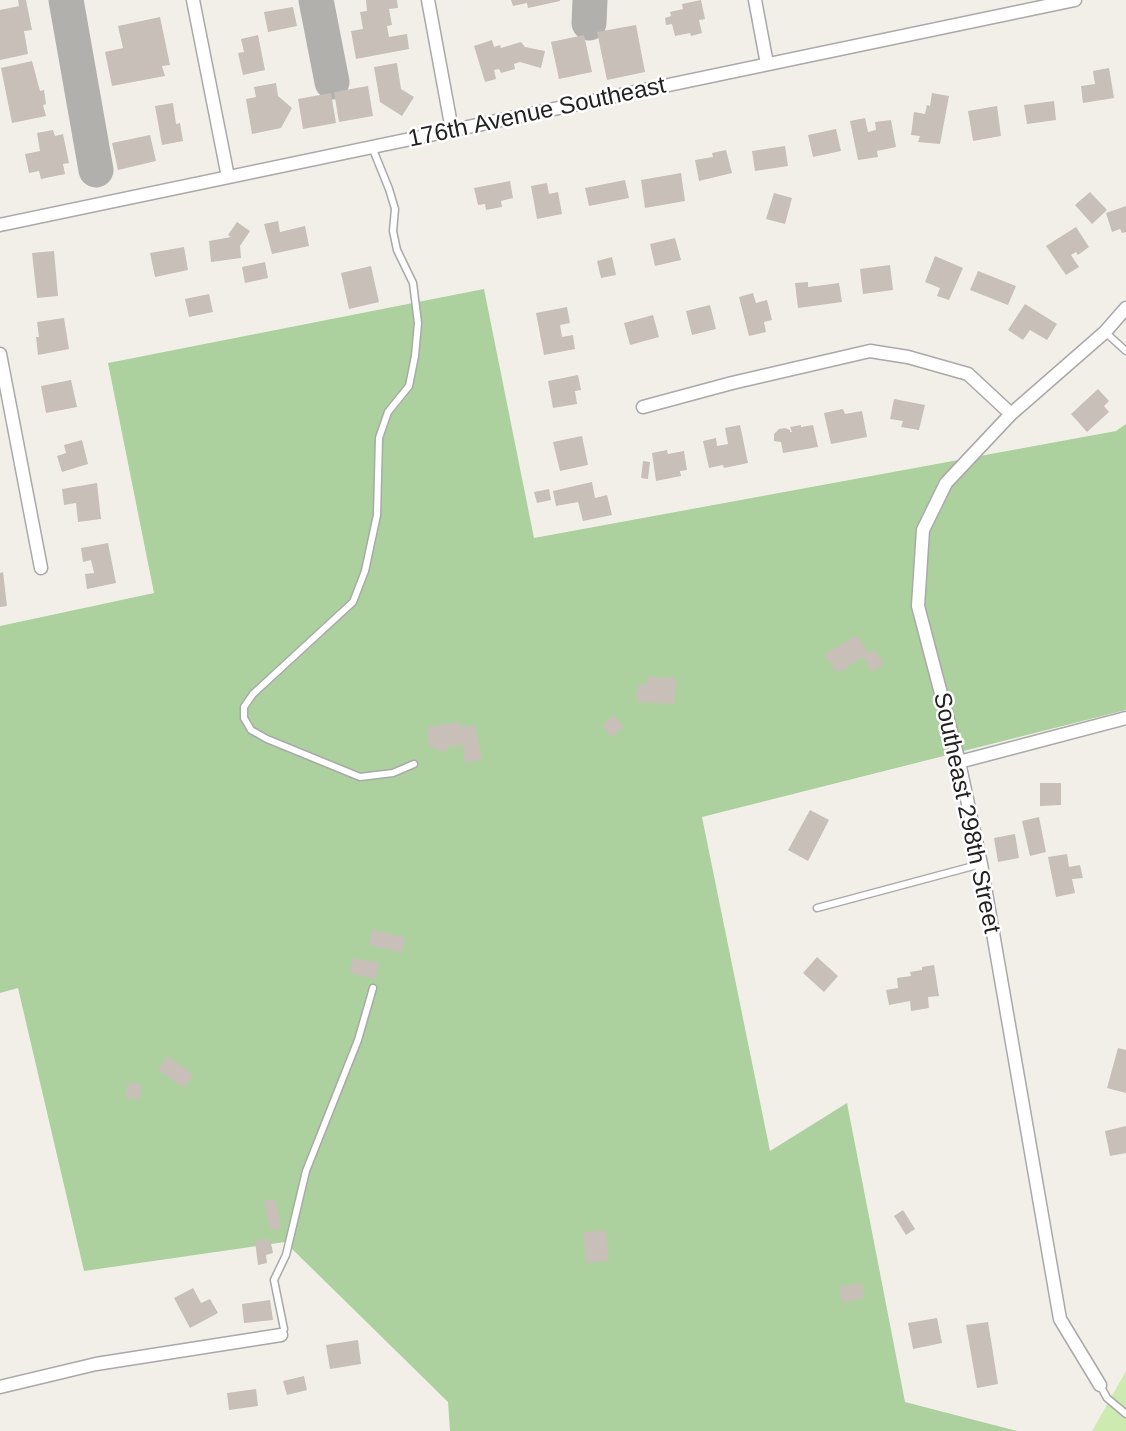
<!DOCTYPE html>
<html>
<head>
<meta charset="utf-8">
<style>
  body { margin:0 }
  canvas { display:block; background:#f2efe9 }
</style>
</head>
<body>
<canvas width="1126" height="1431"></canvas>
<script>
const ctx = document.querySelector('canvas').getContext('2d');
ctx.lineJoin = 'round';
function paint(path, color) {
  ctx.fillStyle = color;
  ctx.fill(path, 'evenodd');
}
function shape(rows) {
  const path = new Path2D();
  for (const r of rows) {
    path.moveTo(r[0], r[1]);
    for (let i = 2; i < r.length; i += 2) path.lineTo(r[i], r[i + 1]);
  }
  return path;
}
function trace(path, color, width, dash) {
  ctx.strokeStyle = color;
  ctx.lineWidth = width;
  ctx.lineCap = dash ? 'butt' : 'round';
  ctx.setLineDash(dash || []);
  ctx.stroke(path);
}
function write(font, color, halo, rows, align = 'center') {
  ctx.font = font + ' Arial,sans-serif';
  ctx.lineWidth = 5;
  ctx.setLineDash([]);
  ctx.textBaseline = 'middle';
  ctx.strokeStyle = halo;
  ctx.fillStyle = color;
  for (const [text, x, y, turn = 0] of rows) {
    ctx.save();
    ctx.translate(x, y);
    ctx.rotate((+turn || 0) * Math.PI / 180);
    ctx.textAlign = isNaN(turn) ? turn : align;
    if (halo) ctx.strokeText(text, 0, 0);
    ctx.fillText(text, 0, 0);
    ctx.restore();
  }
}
paint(shape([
  [1126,1371,1126,1431,1092,1431]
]), '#cdebb0');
paint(shape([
  [484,289,534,538,1116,431,1126,424,1126,710,702,817,770,1151,847,1103,905,1402,1017,1431,450,1431,448,1402,285,1242,84,1271,18,988,0,993,0,626,154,593,108,363]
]), '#add19e');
trace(shape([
  [66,0,96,170],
  [316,0,332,82],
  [589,23,590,0]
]), '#b1b0ac', 35);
paint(shape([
  [18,0,26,0,32,30,24,31,28,54,0,60,0,10,19,6],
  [366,0,397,0,398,8,389,9,392,25,387,26,389,37,407,34,409,49,356,59,351,31,363,29,360,12,367,11],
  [511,0,560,0,560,1,528,8,527,3,513,6],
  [701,0,705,19,699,20,702,33,691,36,690,33,675,36,672,24,666,25,665,18,671,16,670,12,683,9,682,4],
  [293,7,297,26,268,32,264,12],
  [160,17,170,65,162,66,165,76,112,86,105,52,123,48,118,26],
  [636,25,645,72,607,80,597,32],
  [258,35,265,70,243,75,238,53,244,52,241,39],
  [584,35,592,72,559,79,551,42],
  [492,40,494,47,500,45,501,48,521,42,525,47,545,51,541,68,520,62,514,64,515,69,501,73,499,69,494,70,496,79,485,82,474,46],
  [32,61,40,91,44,90,46,104,43,105,46,116,12,123,1,68],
  [397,63,401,89,414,97,402,116,380,102,374,67],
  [1109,68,1114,98,1083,103,1081,86,1095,84,1093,71],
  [276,83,278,96,292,108,281,128,252,134,246,99,256,97,254,87],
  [368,86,373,116,339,122,334,92],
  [331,93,336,123,303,129,298,99],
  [932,93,949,96,940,144,918,142,920,136,911,135,914,112,925,114,927,105,930,106],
  [1054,101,1056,120,1027,124,1024,105],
  [173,103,176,124,180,123,183,141,162,145,155,106],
  [997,106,1001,136,973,141,968,111],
  [865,118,868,132,876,130,875,122,891,120,896,147,877,151,878,157,858,160,850,121],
  [836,129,841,151,813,157,808,135],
  [53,130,55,136,63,134,69,163,63,164,65,174,41,179,39,171,29,173,25,154,40,151,37,133],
  [150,135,156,161,118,170,112,143],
  [785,146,788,166,755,171,752,151],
  [726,150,732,173,699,181,695,160,713,157,712,153],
  [681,173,685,201,645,208,641,180],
  [625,180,629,198,589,206,585,188],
  [510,181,513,198,501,201,502,207,486,210,485,204,478,205,474,188],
  [547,183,549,194,558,192,562,214,537,219,531,186],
  [1090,192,1107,210,1092,224,1075,205],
  [774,193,792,198,785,224,766,219],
  [1126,206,1126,232,1122,233,1120,229,1112,232,1106,213],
  [278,221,280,232,305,226,309,246,272,254,264,224],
  [237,222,250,231,240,246,241,258,211,262,209,241,231,237,228,235],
  [1076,227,1089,247,1078,255,1076,252,1071,255,1079,267,1066,275,1046,246],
  [675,238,681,260,655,266,650,244],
  [184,247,188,270,155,277,150,253],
  [54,251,58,296,37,298,32,253],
  [935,256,963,268,949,300,937,296,940,288,925,282],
  [612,257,616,275,601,278,597,261],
  [265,262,268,278,245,283,242,267],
  [890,265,893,290,863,294,860,269],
  [371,266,379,302,349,309,341,273],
  [978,271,1016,286,1008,305,970,290],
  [808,282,808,287,839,283,842,302,798,308,795,283],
  [753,293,756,303,767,300,772,320,764,322,766,332,749,336,739,297],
  [209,294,213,312,189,317,185,299],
  [1025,304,1057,324,1047,340,1030,330,1023,340,1008,330],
  [710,305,716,329,692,335,686,311],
  [567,307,570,323,560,325,562,337,573,335,575,349,544,355,536,313],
  [653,315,659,337,630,345,624,323],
  [64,318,69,349,38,355,36,337,39,337,37,322],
  [578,375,581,390,575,391,577,404,553,408,548,381],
  [71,380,77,407,46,413,41,386],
  [1098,389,1109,401,1104,406,1109,412,1087,432,1071,414],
  [894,399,925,405,919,430,901,427,903,421,890,419],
  [843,409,845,414,862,411,867,437,831,444,824,413],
  [740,425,748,463,724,468,723,465,709,468,703,441,716,438,717,446,728,444,725,428],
  [801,425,801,427,813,425,818,447,783,453,781,442,774,441,774,434,779,429,785,428,790,430,790,432,792,432,790,427],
  [582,436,588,465,560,471,553,442],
  [82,440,88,464,62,472,57,456,66,453,64,445],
  [667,450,668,454,684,451,687,470,680,471,681,476,656,481,652,453],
  [643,461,650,462,648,479,641,478],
  [592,482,595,498,607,495,612,515,583,521,578,502,556,506,553,491],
  [97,483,101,519,78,522,76,503,64,505,62,489],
  [549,489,551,500,537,503,534,492],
  [108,543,116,583,87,589,85,574,94,573,91,560,83,562,81,548],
  [3,572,7,606,0,607,0,573],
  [857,635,868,653,875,650,884,664,872,672,863,657,837,673,824,654],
  [647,677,676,678,674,704,637,702,637,685,647,685],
  [613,715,624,727,612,737,602,726],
  [460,722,460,727,475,725,482,760,465,763,463,745,447,747,448,750,438,752,437,747,429,748,427,730,428,730,428,727],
  [1040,783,1061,783,1061,805,1040,806],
  [810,810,829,820,808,861,788,850],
  [1039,817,1046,852,1030,856,1022,821],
  [1015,834,1019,858,998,862,994,838],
  [1067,854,1069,867,1080,865,1083,878,1072,879,1075,893,1056,897,1048,857],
  [372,930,405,937,402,952,369,945],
  [817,957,838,976,824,992,803,973],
  [353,958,379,963,376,979,350,973],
  [934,965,939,996,928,997,929,1008,911,1011,910,1001,889,1005,886,990,898,988,897,978,911,976,910,972,922,970,922,967],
  [1118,1048,1126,1050,1126,1093,1107,1088],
  [167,1056,193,1075,184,1088,158,1070],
  [127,1083,141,1084,140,1099,126,1098],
  [1126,1126,1126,1153,1110,1156,1105,1131],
  [276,1199,281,1228,270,1231,264,1201],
  [903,1210,915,1229,906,1235,894,1216],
  [606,1230,609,1261,586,1263,583,1232],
  [270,1238,273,1253,266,1255,267,1263,258,1265,255,1241],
  [862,1283,865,1298,842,1303,839,1287],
  [193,1288,201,1303,210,1299,218,1313,190,1328,174,1298],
  [270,1300,273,1320,244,1323,242,1304],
  [937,1318,942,1343,913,1349,908,1323],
  [988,1322,998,1384,977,1388,966,1325],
  [358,1340,361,1364,330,1369,326,1345],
  [304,1376,307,1390,287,1395,283,1381],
  [256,1389,258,1406,229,1410,227,1393]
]), '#c7bfb8');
const lane = shape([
  [372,147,389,189,395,209,393,231,397,250,413,283,418,323,415,356,409,386,388,412,379,438,377,515,365,571,353,602,253,694,244,707,244,718,251,730,267,739,360,777,393,773,414,764],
  [1105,332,1126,351],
  [817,908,981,864],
  [281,1335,284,1329,274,1280,286,1255,306,1171,358,1040,373,988],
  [1100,1385,1107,1398,1126,1414]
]);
const street = shape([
  [193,0,228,177],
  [428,0,452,130],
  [755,0,767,64],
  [0,225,1075,0],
  [0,354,41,568],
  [643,407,732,383,870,351,908,357,968,374,1011,414],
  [959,762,1126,718],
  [1100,1385,1060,1319,981,864,959,762,918,606,923,530,946,483,1011,414,1105,332,1126,308],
  [0,1387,96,1364,281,1335]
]);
trace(lane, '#a9a9a9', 9);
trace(street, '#a9a9a9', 15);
trace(lane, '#fff', 6);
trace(street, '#fff', 12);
write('24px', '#222', '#fff', [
  ["176th Avenue Southeast",537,113,-12],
  ["Southeast 298th Street",966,813,78]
]);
</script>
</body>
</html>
